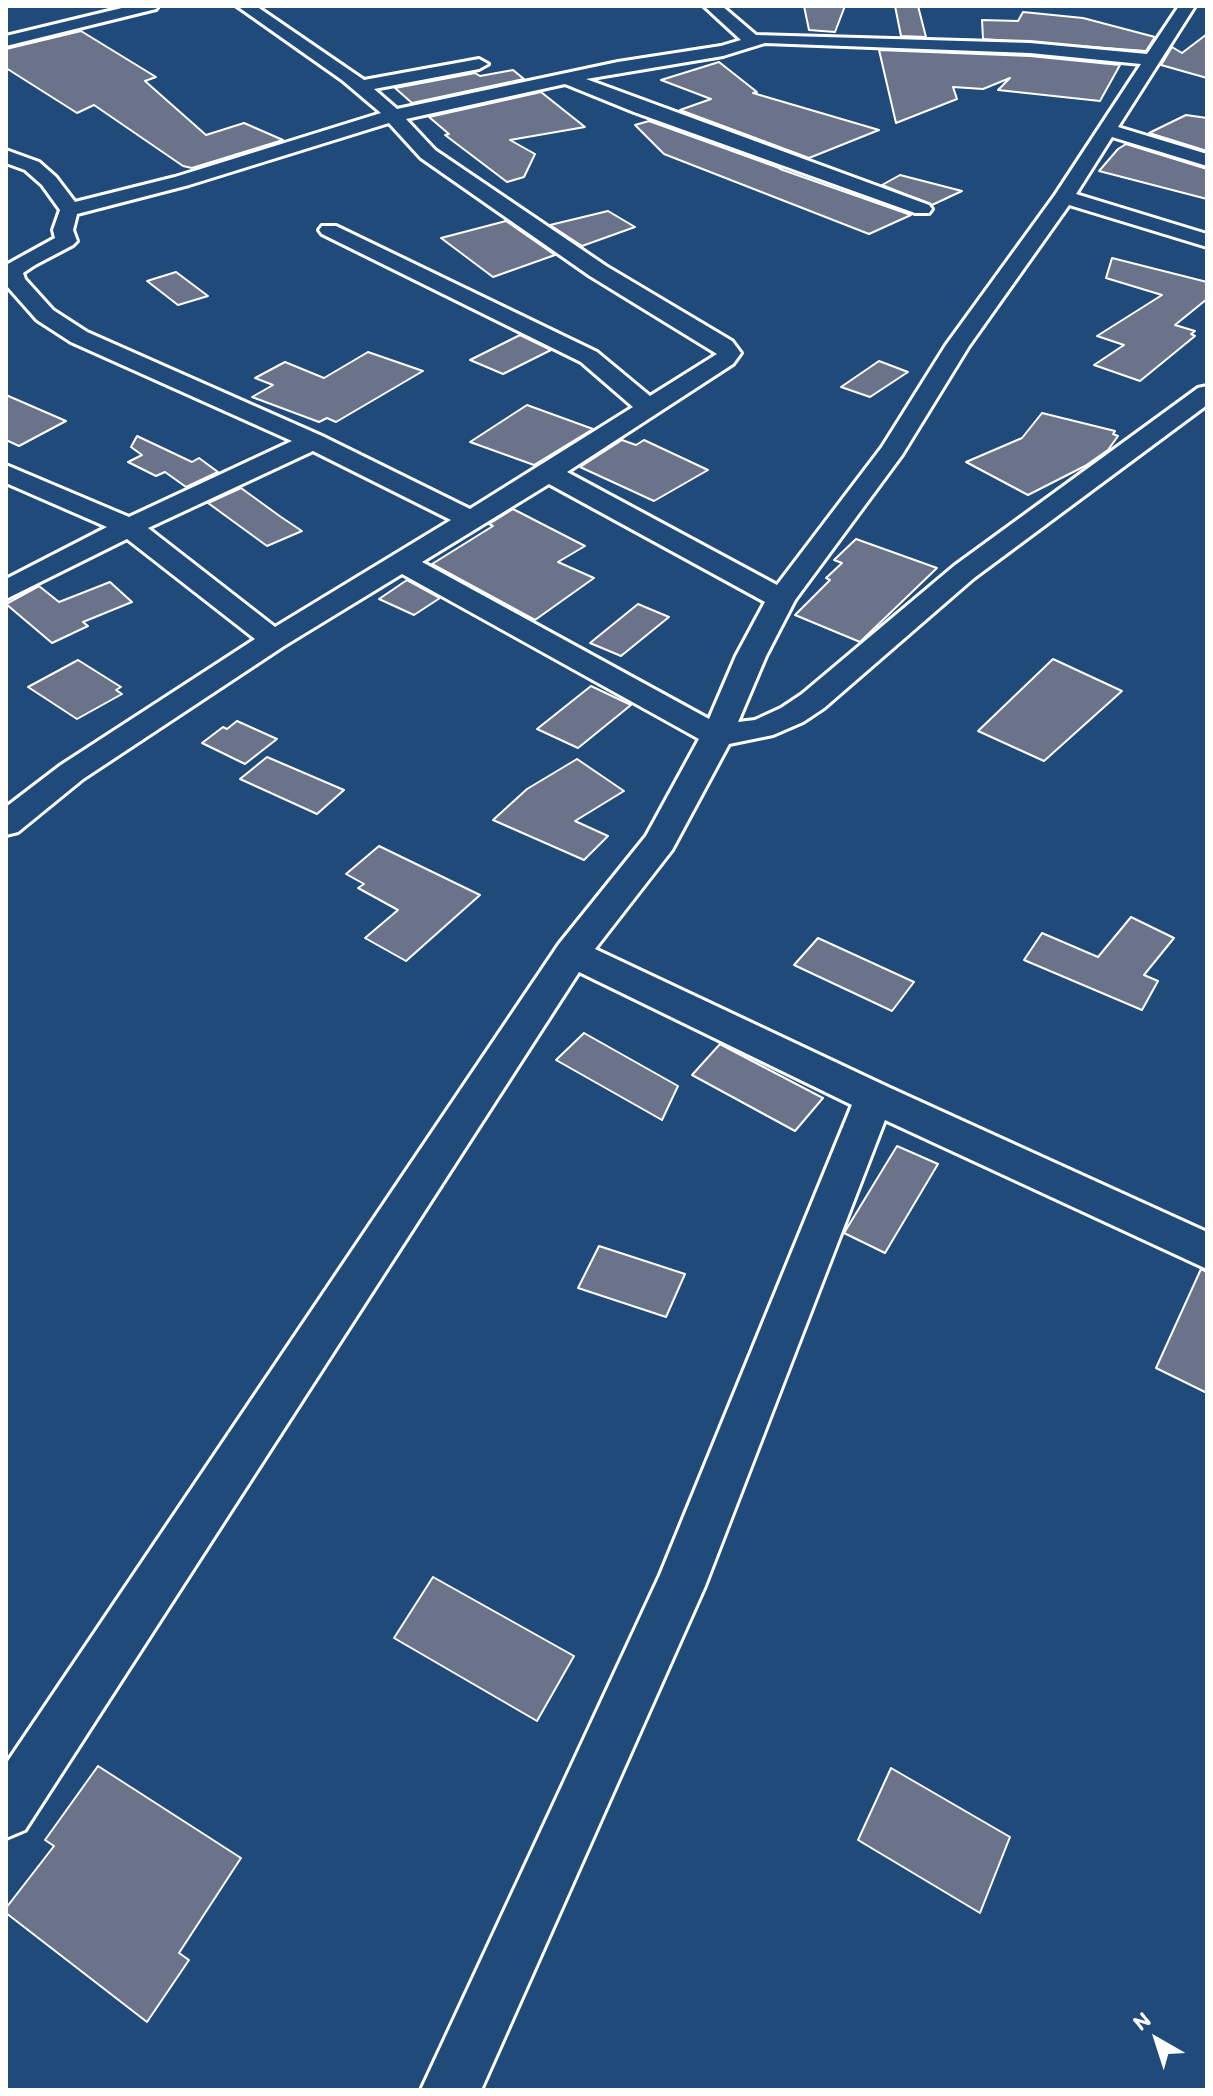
<!DOCTYPE html>
<html>
<head>
<meta charset="utf-8">
<style>
  body { margin:0 }
  #map { position:relative; width:1213px; height:2096px; overflow:hidden; background:#1f4a7a; font-family:Itim,sans-serif }
  canvas { display:block }
  .frame { position:absolute; inset:0; border:8px solid #fff; pointer-events:none }
  .north { position:absolute; left:1117px; top:2000px; width:80px; height:80px; -webkit-text-stroke:6px #1f4a7a; paint-order:stroke; rotate:321deg; font-size:22px; font-weight:700; line-height:32px; text-align:center; color:#fff }
  .north::after { content:''; display:block; margin:auto; width:28px; height:36px; background:#fff; clip-path:polygon(50% 0,100% 100%,50% 72%,0 100%) }
</style>
</head>
<body>
<div id="map">
<canvas width="1213" height="2096"></canvas>
<div class="frame"></div>
<div class="north">N</div>
</div>
<script>
const ctx = document.querySelector('canvas').getContext('2d');
ctx.lineJoin = 'round';
function paint(path, color) {
  ctx.fillStyle = color;
  ctx.fill(path, 'evenodd');
}
function shape(rows) {
  const path = new Path2D();
  for (const r of rows) {
    path.moveTo(r[0], r[1]);
    for (let i = 2; i < r.length; i += 2) path.lineTo(r[i], r[i + 1]);
  }
  return path;
}
function trace(path, color, width, dash) {
  ctx.strokeStyle = color;
  ctx.lineWidth = width;
  ctx.lineCap = dash ? 'butt' : 'round';
  ctx.setLineDash(dash || []);
  ctx.stroke(path);
}
const building = shape([
  [804,6,845,6,835,32,809,30,804,6],
  [895,6,918,6,926,37,901,36,895,6],
  [1023,12,1083,18,1155,37,1146,51,983,39,982,20,1018,21,1023,12],
  [81,31,156,77,145,81,206,135,244,123,283,140,192,168,183,166,94,105,77,113,6,68,6,49,81,31],
  [1207,34,1207,78,1161,65,1172,47,1182,53,1207,34],
  [879,50,1030,56,1120,65,1100,101,998,90,1010,78,983,89,953,87,957,99,896,123,879,50],
  [719,62,757,92,753,93,879,130,809,158,680,110,711,99,661,80,719,62],
  [513,70,524,79,412,103,395,88,475,73,480,76,513,70],
  [541,92,585,127,510,140,535,154,524,177,507,182,445,135,449,134,429,117,541,92],
  [1186,115,1207,118,1207,151,1149,133,1186,115],
  [649,121,782,169,780,169,911,215,869,234,664,154,635,125,649,121],
  [1126,144,1207,169,1207,199,1099,171,1118,149,1126,144],
  [900,175,962,191,932,205,882,185,900,175],
  [608,211,635,227,582,246,550,225,608,211],
  [506,221,555,255,493,277,441,238,506,221],
  [1112,258,1207,282,1207,299,1175,325,1195,331,1191,334,1195,336,1140,381,1094,365,1124,345,1097,336,1162,295,1106,278,1112,258],
  [176,272,208,296,178,305,147,281,176,272],
  [520,335,551,350,503,374,470,360,520,335],
  [368,352,423,371,336,422,327,418,319,422,252,397,273,385,255,378,285,362,324,378,368,352],
  [879,361,908,372,870,397,841,387,879,361],
  [6,395,66,421,19,446,6,440,6,395],
  [527,405,593,429,534,465,470,442,527,405],
  [1042,413,1115,431,1113,434,1118,436,1108,450,1085,466,1028,495,966,462,1022,438,1042,413],
  [137,436,192,462,199,458,218,472,186,487,165,472,156,476,128,462,142,455,131,447,137,436],
  [622,440,636,445,644,440,708,470,654,501,580,467,622,440],
  [241,488,281,517,302,531,267,546,208,503,241,488],
  [513,509,585,546,558,562,594,578,535,620,432,564,493,526,489,524,513,509],
  [856,539,937,568,860,642,795,615,830,580,826,578,842,563,834,560,856,539],
  [407,580,440,598,414,615,379,599,407,580],
  [110,582,132,602,83,622,88,626,52,643,6,604,39,586,59,602,110,582],
  [638,604,669,617,621,656,590,643,638,604],
  [1053,659,1122,691,1044,761,978,731,1053,659],
  [78,660,121,687,116,690,122,694,77,719,28,687,78,660],
  [591,686,631,705,578,748,537,729,591,686],
  [237,721,277,739,245,764,202,743,223,727,227,729,237,721],
  [267,757,344,790,317,814,240,779,267,757],
  [577,759,624,791,575,821,608,836,584,860,493,820,527,789,577,759],
  [379,846,480,895,406,961,365,938,398,910,358,888,364,884,346,874,379,846],
  [1131,917,1174,938,1144,975,1158,981,1142,1010,1024,960,1042,933,1098,957,1131,917],
  [818,938,914,982,892,1011,794,965,818,938],
  [584,1033,678,1086,662,1120,556,1060,584,1033],
  [720,1044,735,1052,823,1098,795,1131,692,1075,720,1044],
  [897,1146,938,1164,885,1253,844,1233,897,1146],
  [599,1246,685,1274,666,1317,578,1288,599,1246],
  [1201,1269,1207,1272,1207,1393,1156,1368,1201,1269],
  [433,1577,574,1656,537,1721,394,1638,433,1577],
  [98,1766,241,1858,179,1953,189,1960,147,2022,6,1913,6,1908,54,1846,45,1840,98,1766],
  [891,1768,1010,1837,980,1913,858,1840,891,1768]
]);
paint(building, '#6b738b');
trace(building, '#fff', 2);
const street = shape([
  [130,6,158,6,156,9,6,46,6,36,130,6],
  [237,6,256,6,364,80,479,59,488,64,479,69,374,89,397,109,618,62,721,46,741,40,704,6,722,6,756,35,1030,43,1147,54,1179,6,1195,6,1118,127,1207,154,1207,166,1112,137,1076,194,1207,234,1207,247,1069,205,969,346,902,455,795,600,766,656,738,722,755,720,781,708,802,694,954,566,1198,388,1207,386,1207,405,974,578,824,708,803,722,773,735,729,744,672,850,595,949,888,1087,1207,1232,1207,1269,885,1120,705,1586,481,2090,421,2090,660,1575,852,1105,579,972,25,1830,6,1838,6,1764,559,944,646,836,699,739,402,574,284,646,83,779,18,832,6,835,6,807,61,765,255,639,127,539,6,599,6,579,107,527,6,483,6,465,129,517,292,441,71,342,37,320,6,285,6,265,55,238,53,230,60,210,42,185,25,170,6,163,6,150,39,162,56,177,75,202,175,177,381,113,342,80,237,6],
  [765,43,1030,53,1141,64,1055,195,946,345,882,447,777,585,567,472,733,364,741,353,732,341,606,266,435,150,406,119,565,84,634,112,915,213,929,213,932,209,929,205,586,79,723,56,765,43],
  [389,123,421,158,590,276,717,354,650,396,597,352,336,226,322,226,319,230,322,234,581,362,633,407,470,509,322,436,87,332,53,310,25,279,23,273,35,265,73,245,77,241,73,230,77,214,189,185,389,123],
  [313,451,451,520,275,627,148,528,313,451],
  [549,484,765,602,736,656,709,719,422,562,549,484]
]);
trace(street, '#fff', 6);
paint(street, '#1f4a7a');
</script>
</body>
</html>
